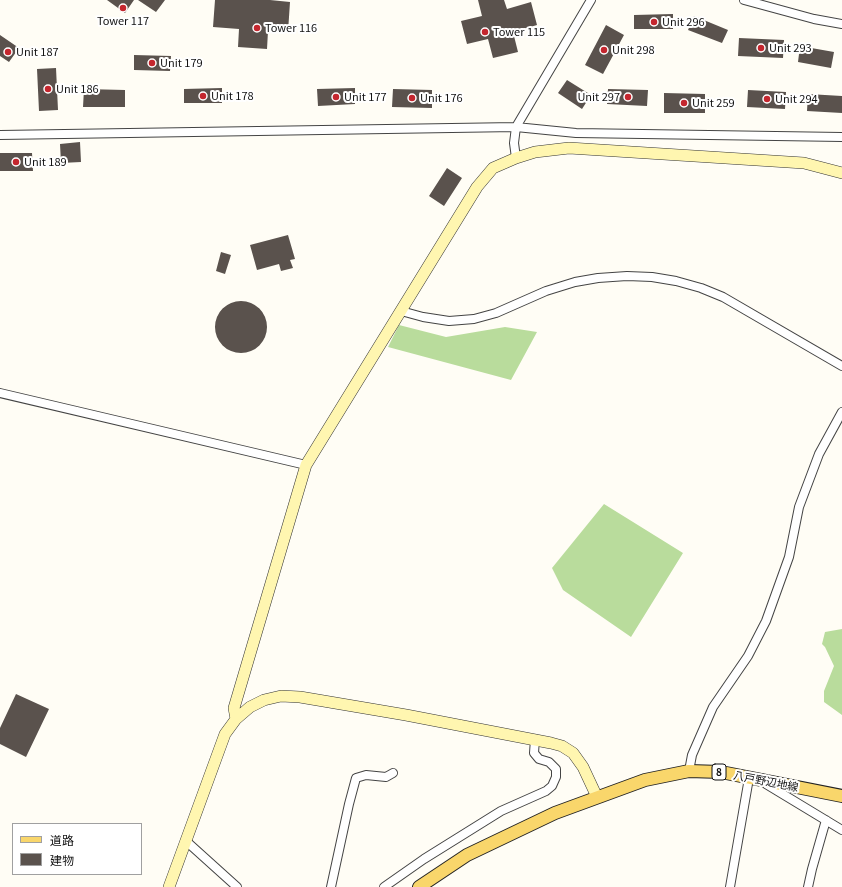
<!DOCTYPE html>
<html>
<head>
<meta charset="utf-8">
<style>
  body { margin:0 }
  #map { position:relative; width:842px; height:887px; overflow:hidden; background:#fffdf5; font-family:Georgia,"Noto Sans JP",serif }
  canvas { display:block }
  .legend { position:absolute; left:12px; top:823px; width:130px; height:52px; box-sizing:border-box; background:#fff; border:1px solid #a0a0a0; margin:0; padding:5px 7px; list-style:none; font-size:12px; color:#111 }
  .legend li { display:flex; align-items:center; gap:8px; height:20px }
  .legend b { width:20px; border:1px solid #a0a0a0 }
</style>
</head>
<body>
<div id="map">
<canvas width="842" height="887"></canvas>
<ul class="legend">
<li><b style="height:5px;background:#f9d66b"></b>道路</li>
<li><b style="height:11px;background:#5a524d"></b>建物</li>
</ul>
</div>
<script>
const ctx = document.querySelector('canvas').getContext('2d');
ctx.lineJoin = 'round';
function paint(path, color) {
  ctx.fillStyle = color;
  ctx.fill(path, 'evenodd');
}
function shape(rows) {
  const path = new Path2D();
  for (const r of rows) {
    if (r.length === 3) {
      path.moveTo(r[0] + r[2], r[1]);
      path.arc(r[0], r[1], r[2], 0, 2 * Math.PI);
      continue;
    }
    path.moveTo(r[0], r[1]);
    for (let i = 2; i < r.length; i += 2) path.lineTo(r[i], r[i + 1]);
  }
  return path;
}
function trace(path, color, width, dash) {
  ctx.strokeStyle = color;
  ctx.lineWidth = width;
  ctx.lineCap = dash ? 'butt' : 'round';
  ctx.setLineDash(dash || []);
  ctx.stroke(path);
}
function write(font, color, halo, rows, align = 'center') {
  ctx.font = font + ' Georgia,"Noto Sans JP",serif';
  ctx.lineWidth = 4;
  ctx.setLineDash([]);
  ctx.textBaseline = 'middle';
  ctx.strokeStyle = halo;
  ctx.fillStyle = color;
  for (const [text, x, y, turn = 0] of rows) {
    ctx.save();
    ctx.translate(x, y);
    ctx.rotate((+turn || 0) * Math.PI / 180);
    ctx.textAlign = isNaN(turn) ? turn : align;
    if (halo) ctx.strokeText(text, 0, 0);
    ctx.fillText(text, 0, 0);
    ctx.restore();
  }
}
paint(shape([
  [399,325,446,337,505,327,537,332,511,380,388,347],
  [604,504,683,553,631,637,563,590,552,568],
  [842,629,842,715,824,702,824,691,834,666,825,647,822,644,825,632]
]), '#b9dc9c');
paint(shape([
  [107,0,134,0,125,13],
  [138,0,165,0,156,12],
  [215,0,270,0,290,2,288,32,268,31,267,49,238,47,239,29,213,27],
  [478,0,504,0,507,9,531,2,537,25,513,32,518,52,493,58,488,39,467,44,461,21,482,16],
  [673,14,673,29,634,29,634,15],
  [694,16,728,30,722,43,688,30],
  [606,25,624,35,603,74,585,65],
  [0,35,19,48,9,62,0,56],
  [739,38,784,40,783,58,738,56],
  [800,46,834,52,831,68,798,62],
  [134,55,171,56,170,71,134,70],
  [56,68,58,110,39,111,37,69],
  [567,80,591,95,582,109,558,93],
  [222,88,222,103,184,103,184,89],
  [355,88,355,104,318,106,317,89],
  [84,89,125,90,125,107,83,107],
  [393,89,432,90,432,108,392,107],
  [608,89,648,90,647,106,607,104],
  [748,90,786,92,785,109,747,107],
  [664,93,705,94,705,113,664,113],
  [808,94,842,96,842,113,807,111],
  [80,142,81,162,61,163,60,144],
  [0,153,32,153,33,171,0,171],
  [447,168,462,178,444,206,429,196],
  [288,235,295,259,290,260,293,268,281,271,279,264,257,270,250,245],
  [221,252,231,255,225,274,216,271],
  [241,327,26],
  [16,694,49,709,26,757,0,744,0,728]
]), '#5a524d');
const street = shape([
  [744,0,814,19,842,24],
  [0,135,516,127,576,133,842,137],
  [516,158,514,143,516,127,591,0],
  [401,311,423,317,449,321,474,319,496,313,546,291,575,282,598,278,627,276,652,277,676,281,701,288,723,297,842,366],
  [0,393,306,465],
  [689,771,692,755,713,707,748,656,766,621,789,557,799,507,819,454,842,412],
  [766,784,842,830],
  [186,841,237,887],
  [331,887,349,804,356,778,366,775,386,777,393,773],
  [384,887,424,859,501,811,546,791,552,786,556,777,556,769,549,762,539,759,534,753,535,739],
  [730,887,749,778],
  [808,887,812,869,826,820]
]);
const secondary = shape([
  [236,719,234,708,306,465,477,187,493,168,516,158,535,152,569,148,804,163,842,173],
  [169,887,225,734,236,719,250,707,264,700,281,696,300,697,406,715,551,743,562,746,573,753,583,767,597,797]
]);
const primary = shape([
  [419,887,467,855,555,813,645,780,689,771,721,772,842,796]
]);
trace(street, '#444', 10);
trace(secondary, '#333', 12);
trace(primary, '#222', 14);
trace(street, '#fff', 8);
trace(secondary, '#fff6b0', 11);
trace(primary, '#f9d66b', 12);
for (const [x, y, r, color] of [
  [123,8,4,"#c4262e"],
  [654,22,4,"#c4262e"],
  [257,28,4,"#c4262e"],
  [485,32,4,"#c4262e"],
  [761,48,4,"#c4262e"],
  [604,50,4,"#c4262e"],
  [8,52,4,"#c4262e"],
  [152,63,4,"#c4262e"],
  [48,89,4,"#c4262e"],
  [203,96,4,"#c4262e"],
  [336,97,4,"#c4262e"],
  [628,97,4,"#c4262e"],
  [412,98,4,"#c4262e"],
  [767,99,4,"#c4262e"],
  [684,103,4,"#c4262e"],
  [16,162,4,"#c4262e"]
]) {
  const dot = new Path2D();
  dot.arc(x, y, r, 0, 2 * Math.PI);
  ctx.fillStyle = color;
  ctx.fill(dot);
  trace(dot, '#fff', 1.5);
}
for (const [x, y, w] of [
  [719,772,14]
]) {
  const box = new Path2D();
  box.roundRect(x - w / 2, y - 8, w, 16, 3);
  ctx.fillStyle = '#fff';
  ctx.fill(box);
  trace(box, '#111', 1);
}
write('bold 10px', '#111', null, [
  ["8",719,772]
]);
write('11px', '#111', '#fff', [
  ["Tower 117",123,21,"center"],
  ["Unit 296",662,22],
  ["Tower 116",265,28],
  ["Tower 115",493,32],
  ["Unit 293",769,48],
  ["Unit 298",612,50],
  ["Unit 187",16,52],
  ["Unit 179",160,63],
  ["Unit 186",56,89],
  ["Unit 178",211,96],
  ["Unit 177",344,97],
  ["Unit 297",620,97,"right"],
  ["Unit 176",420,98],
  ["Unit 294",775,99],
  ["Unit 259",692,103],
  ["Unit 189",24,162]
], 'left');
write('11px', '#111', '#fff', [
  ["八戸野辺地線",766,781,11]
]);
</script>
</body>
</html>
